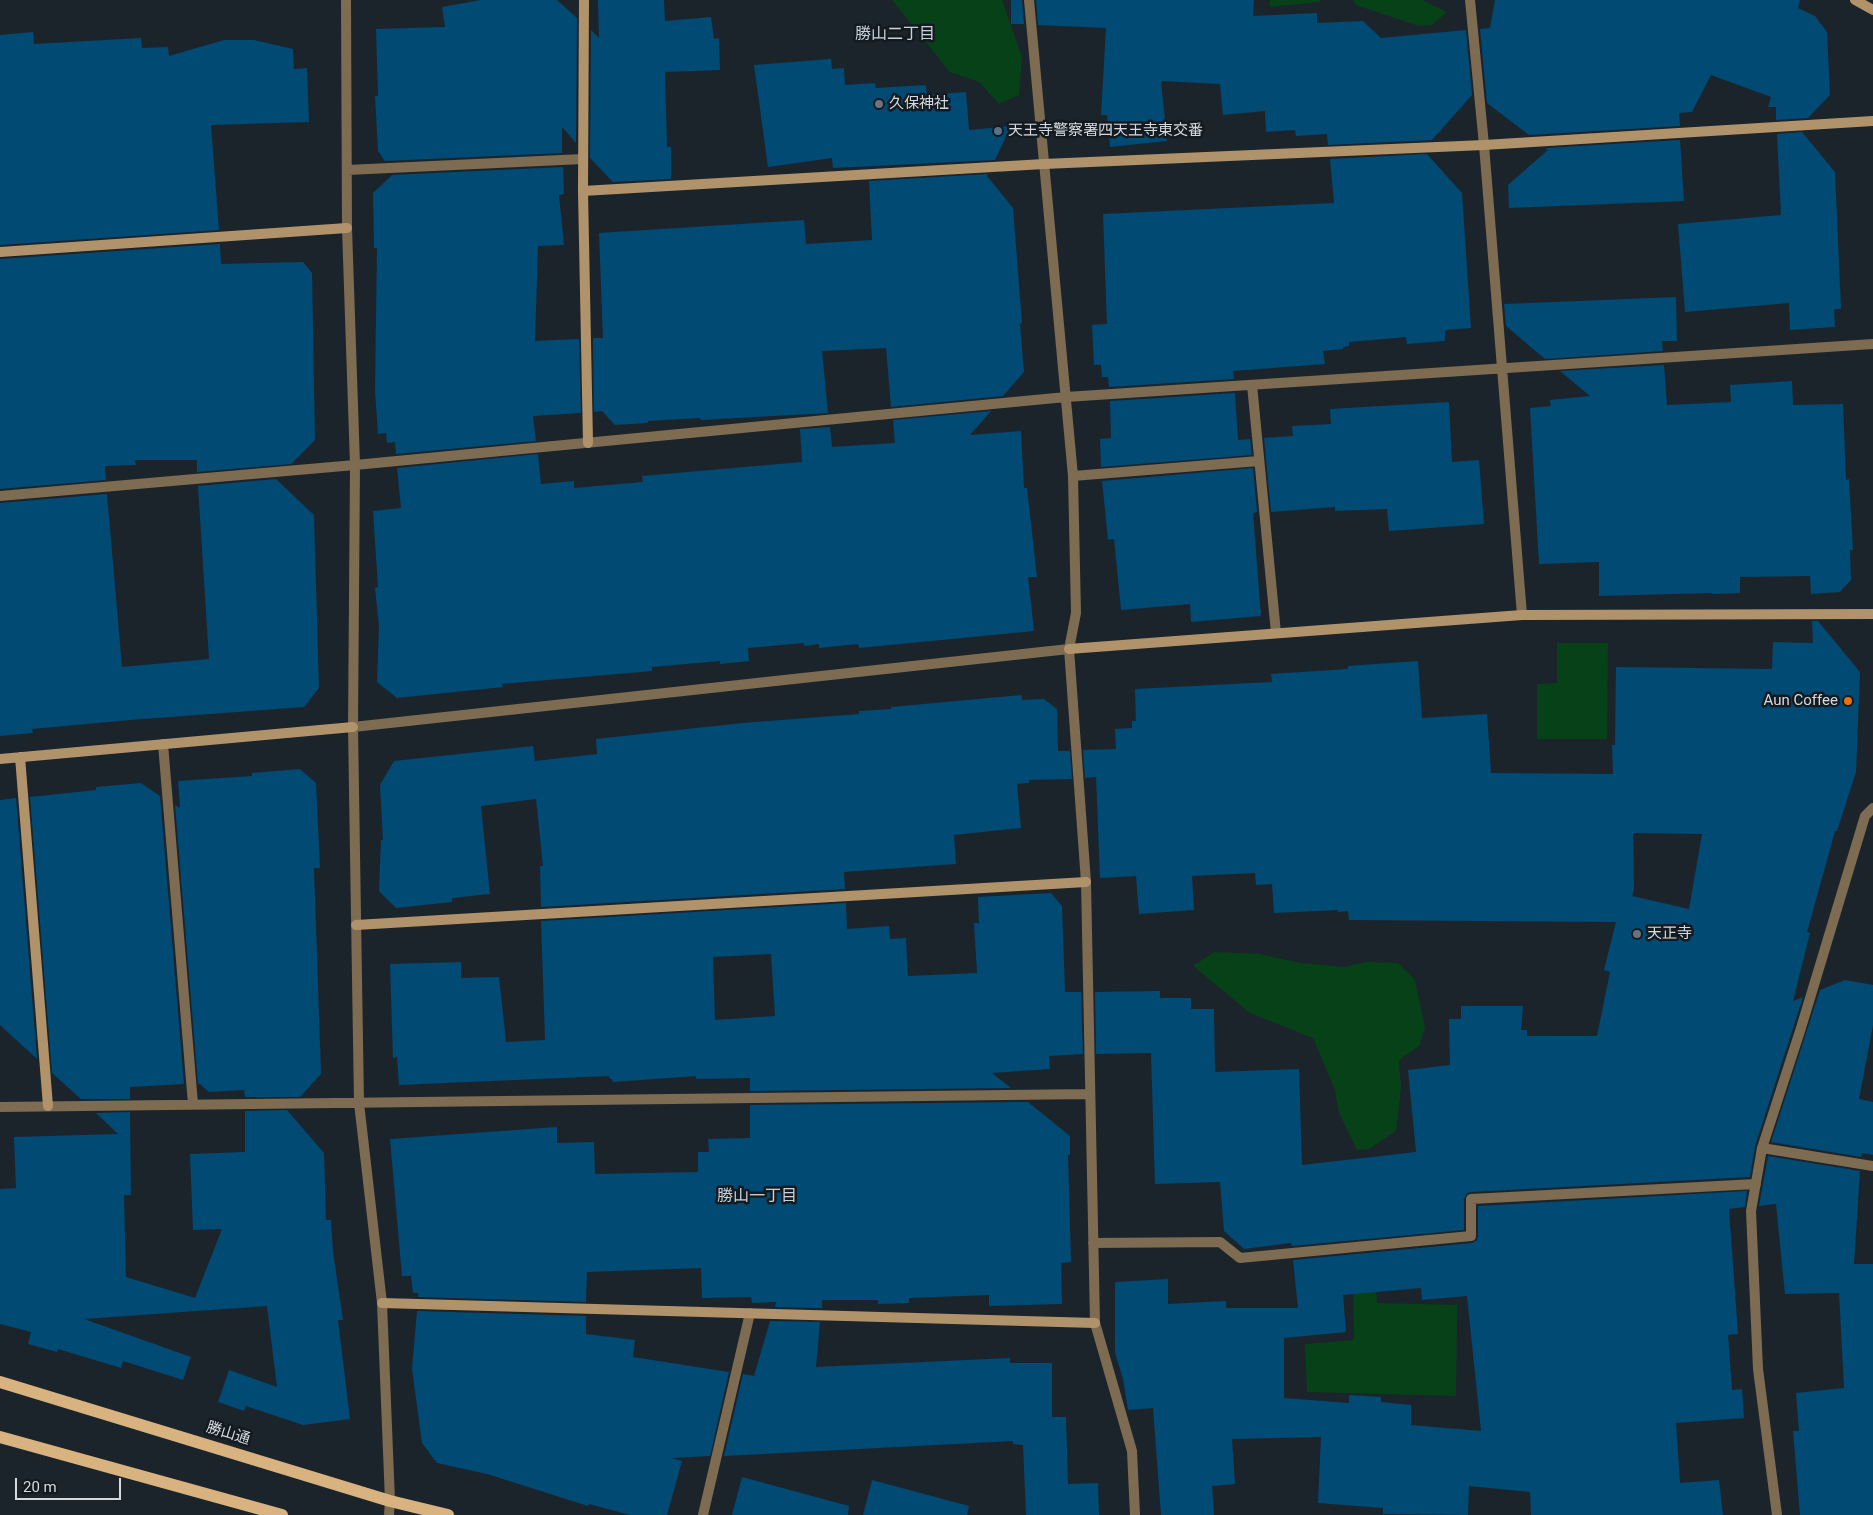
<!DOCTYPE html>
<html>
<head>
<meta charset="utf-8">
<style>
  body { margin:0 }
  #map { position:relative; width:1873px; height:1515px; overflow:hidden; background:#1c242b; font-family:Roboto,sans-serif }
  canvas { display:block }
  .scale { position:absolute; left:15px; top:1478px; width:106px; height:22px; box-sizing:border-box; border:2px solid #d4dade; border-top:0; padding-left:6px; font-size:15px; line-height:18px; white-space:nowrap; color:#d4dade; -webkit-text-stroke:4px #131b21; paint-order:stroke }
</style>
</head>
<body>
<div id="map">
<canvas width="1873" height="1515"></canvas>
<div class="scale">20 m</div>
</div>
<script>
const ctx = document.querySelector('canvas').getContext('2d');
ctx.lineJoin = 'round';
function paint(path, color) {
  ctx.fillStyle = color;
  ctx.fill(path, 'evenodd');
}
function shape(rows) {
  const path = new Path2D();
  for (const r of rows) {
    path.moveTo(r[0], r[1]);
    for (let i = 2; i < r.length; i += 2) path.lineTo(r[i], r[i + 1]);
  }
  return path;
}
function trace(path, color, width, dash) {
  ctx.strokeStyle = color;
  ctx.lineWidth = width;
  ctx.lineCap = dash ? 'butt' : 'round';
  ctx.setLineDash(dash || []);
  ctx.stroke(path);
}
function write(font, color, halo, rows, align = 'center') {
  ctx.font = font + ' Roboto,"Noto Sans JP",sans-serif';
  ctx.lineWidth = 5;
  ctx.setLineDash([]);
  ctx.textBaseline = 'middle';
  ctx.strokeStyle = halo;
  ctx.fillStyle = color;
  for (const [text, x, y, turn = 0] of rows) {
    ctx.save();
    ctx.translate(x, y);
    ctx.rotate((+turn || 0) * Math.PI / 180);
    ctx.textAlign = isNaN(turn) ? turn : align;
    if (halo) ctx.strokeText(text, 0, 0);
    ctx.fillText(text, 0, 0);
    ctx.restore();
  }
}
paint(shape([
  [892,0,1002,0,1022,57,1019,95,999,104,979,82,950,72],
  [1270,0,1320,0,1320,2,1270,7],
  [1353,0,1422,0,1447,12,1432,25,1419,26,1356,5],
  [1557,643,1608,643,1607,739,1537,739,1537,684,1557,683],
  [1214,952,1259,954,1301,963,1344,967,1366,962,1398,963,1415,980,1425,1028,1419,1046,1399,1060,1401,1088,1396,1131,1369,1149,1357,1150,1339,1113,1335,1090,1313,1038,1250,1013,1193,966],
  [1375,1273,1377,1303,1457,1305,1456,1396,1307,1392,1305,1344,1354,1340,1353,1275]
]), '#064118');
paint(shape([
  [481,0,557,0,577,18,576,143,562,127,562,153,385,161,378,151,375,96,378,96,376,29,445,27,442,7],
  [598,0,664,0,665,21,711,17,714,39,719,38,720,70,665,72,667,147,671,147,671,179,613,182,590,158,591,30,599,38],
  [1011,0,1022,0,1024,24,1011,24],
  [1036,0,1254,0,1253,16,1317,13,1317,23,1363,21,1381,38,1466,30,1472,95,1432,140,1328,145,1327,134,1296,136,1295,130,1266,132,1265,111,1223,115,1220,84,1161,81,1167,141,1110,147,1107,115,1101,115,1106,28,1038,25],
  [1495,0,1800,0,1798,8,1815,16,1827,32,1830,95,1808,118,1776,120,1776,107,1768,107,1771,97,1711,75,1692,112,1679,113,1680,126,1529,135,1487,103,1480,29,1490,28],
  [33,32,34,44,141,38,142,48,168,47,169,56,224,40,254,40,293,49,294,69,307,68,309,122,211,125,219,230,0,245,0,35],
  [831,59,832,69,844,68,845,85,875,83,876,88,926,85,927,95,966,92,969,130,1011,126,995,160,833,168,832,158,768,167,754,65],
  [1802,132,1835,172,1841,309,1834,309,1835,327,1790,330,1789,303,1685,312,1678,224,1781,215,1777,134],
  [1680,140,1684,201,1509,208,1508,185,1548,150,1545,148],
  [1427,154,1462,193,1471,328,1445,330,1445,341,1407,344,1406,337,1349,342,1349,346,1343,347,1343,349,1323,351,1325,364,1233,371,1234,379,1109,387,1108,377,1102,377,1101,365,1094,365,1092,325,1107,324,1103,214,1334,203,1330,159],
  [563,167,564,194,559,195,564,245,538,246,535,341,579,339,581,413,533,416,536,441,396,454,395,442,387,443,386,433,378,434,375,391,377,248,374,248,373,193,392,175],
  [988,174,987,176,1013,208,1022,323,1020,324,1024,372,1003,396,891,407,886,348,822,351,828,413,701,420,700,418,648,421,648,423,615,425,602,411,594,412,593,338,603,338,599,233,804,220,806,244,872,240,869,181],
  [220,244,221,264,303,262,312,273,315,440,291,464,197,472,197,460,135,460,136,465,105,466,106,480,0,489,0,259],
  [1676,297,1677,341,1662,341,1663,351,1545,359,1506,326,1504,304],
  [1664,365,1667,405,1731,402,1730,385,1792,381,1793,405,1843,404,1846,480,1849,479,1853,550,1850,550,1851,580,1840,592,1811,594,1810,576,1740,577,1740,593,1712,594,1712,593,1599,596,1599,562,1539,564,1530,408,1551,406,1550,400,1590,396,1560,371],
  [1235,393,1238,440,1250,439,1252,455,1101,467,1100,439,1111,438,1110,401],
  [1449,402,1452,462,1479,460,1484,524,1389,531,1387,509,1335,511,1335,507,1271,512,1264,438,1293,436,1292,426,1331,424,1330,409],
  [991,411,970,435,1021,431,1024,488,1027,488,1037,577,1028,577,1034,631,859,648,858,644,819,648,819,644,804,646,804,643,748,648,749,661,720,664,720,661,652,667,652,671,502,684,503,687,397,698,377,682,379,626,375,588,378,587,373,511,401,508,397,468,538,454,541,484,574,481,574,488,643,482,642,476,802,462,800,429,830,427,832,447,895,443,893,420],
  [1253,468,1257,512,1253,513,1261,616,1191,622,1190,604,1121,610,1114,539,1108,540,1102,481],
  [276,479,314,515,319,688,304,707,130,720,32,729,33,733,0,736,0,503,107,494,122,667,209,659,198,486],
  [1812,621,1818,621,1860,672,1856,772,1837,831,1835,831,1807,932,1810,933,1793,1001,1803,997,1755,1146,1750,1177,1471,1192,1467,1193,1464,1199,1464,1230,1292,1246,1291,1243,1244,1249,1224,1231,1220,1182,1155,1184,1151,1053,1096,1054,1095,992,1160,991,1160,998,1191,998,1191,1009,1214,1009,1215,1072,1299,1069,1302,1165,1416,1152,1408,1070,1450,1065,1449,1019,1461,1019,1461,1006,1523,1006,1521,1030,1527,1030,1527,1036,1597,1036,1610,972,1604,970,1616,922,1349,920,1348,911,1338,912,1338,910,1274,913,1272,884,1256,885,1255,873,1192,876,1194,910,1139,914,1136,876,1100,878,1096,777,1085,778,1083,750,1116,749,1115,729,1132,728,1132,721,1136,721,1135,689,1272,682,1271,674,1348,669,1348,666,1418,661,1422,718,1487,714,1491,773,1613,774,1612,745,1615,745,1616,667,1772,669,1773,642,1813,643],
  [1633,833,1702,834,1689,909,1632,896,1634,889],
  [1022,695,1022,700,1044,699,1057,709,1058,751,1070,751,1072,779,1029,780,1029,783,1017,784,1021,828,954,835,956,864,844,872,845,889,541,907,540,866,543,866,536,799,481,806,490,894,452,898,452,902,396,908,379,891,381,840,383,840,380,785,394,761,533,746,535,761,597,754,596,739,742,723,859,714,859,711,891,709,891,707],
  [300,769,316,783,320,868,314,868,321,1074,300,1097,245,1097,244,1090,209,1092,200,1084,198,1084,175,805,180,808,178,781,252,776,252,773],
  [141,783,160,796,184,1084,130,1087,130,1099,81,1099,52,1073,30,797,96,790,96,787],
  [16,798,37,1059,0,1025,0,800],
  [1051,893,1062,906,1065,992,1081,992,1083,1054,1049,1056,1050,1069,992,1073,1011,1088,750,1091,750,1078,696,1079,696,1076,613,1082,612,1079,610,1079,609,1076,399,1085,397,1057,393,1058,390,964,461,962,461,978,499,977,506,1042,545,1040,541,921,846,903,847,929,889,926,890,939,906,938,908,976,977,973,974,923,979,923,978,897],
  [771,954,775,1016,715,1020,713,957],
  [1845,980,1873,985,1873,1025,1859,1099,1873,1102,1873,1155,1862,1153,1861,1157,1771,1142,1820,990],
  [1028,1102,1070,1136,1070,1155,1068,1155,1071,1262,1061,1263,1062,1304,989,1306,989,1295,909,1298,909,1303,878,1304,878,1300,822,1300,822,1308,775,1307,776,1302,752,1303,751,1297,702,1298,701,1268,587,1272,586,1302,418,1297,418,1293,413,1293,411,1276,402,1276,390,1139,557,1127,557,1143,594,1142,595,1174,698,1172,698,1152,709,1152,708,1139,750,1138,750,1105],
  [287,1110,324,1153,326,1220,331,1220,333,1252,343,1320,338,1320,350,1419,303,1425,246,1406,244,1411,218,1402,229,1370,277,1387,267,1306,84,1319,191,1357,183,1380,123,1361,121,1368,58,1349,57,1352,28,1344,31,1332,0,1324,0,1189,16,1188,14,1137,118,1134,96,1113,130,1112,131,1195,124,1195,126,1277,195,1298,222,1229,193,1230,190,1154,245,1152,245,1111],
  [1768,1156,1860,1171,1854,1264,1873,1264,1873,1515,1800,1515,1793,1431,1799,1431,1796,1393,1844,1388,1839,1293,1785,1294,1776,1204,1759,1206],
  [1747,1191,1745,1207,1729,1209,1738,1334,1728,1335,1732,1390,1742,1389,1744,1418,1676,1423,1680,1483,1719,1480,1723,1515,1531,1515,1530,1492,1469,1486,1468,1515,1383,1514,1383,1508,1318,1503,1321,1437,1232,1439,1235,1484,1212,1486,1214,1515,1161,1515,1153,1408,1128,1410,1123,1379,1115,1353,1115,1282,1168,1279,1168,1304,1226,1301,1226,1308,1298,1308,1293,1260,1472,1243,1477,1240,1478,1236,1478,1206],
  [1421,1288,1422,1300,1467,1296,1481,1431,1411,1425,1411,1405,1381,1402,1381,1397,1349,1395,1349,1403,1284,1398,1284,1338,1346,1332,1343,1295],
  [417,1311,586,1316,586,1334,635,1340,633,1357,729,1372,710,1456,671,1458,682,1461,667,1515,630,1515,589,1504,588,1506,487,1474,437,1463,422,1443,412,1369],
  [770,1321,820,1322,816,1367,1010,1358,1010,1363,1052,1363,1052,1417,1066,1417,1068,1484,1098,1483,1099,1515,1026,1515,1023,1445,1013,1444,1013,1441,724,1456,743,1374,754,1376],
  [742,1477,849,1506,848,1515,732,1515],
  [872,1480,969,1506,967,1515,863,1515]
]), '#004a74');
trace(shape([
  [346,0,347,228,355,465,353,727,359,1103,382,1303,390,1501,389,1515],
  [1029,0,1073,476,1076,613,1069,649,1086,882,1095,1323,1132,1451,1135,1515],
  [1470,0,1484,145,1522,615],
  [347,170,583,159],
  [1252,385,1276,633],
  [1073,476,1259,461],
  [0,496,355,465,1066,397,1873,344],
  [353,727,1069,649],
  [163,744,193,1104],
  [0,1107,1090,1094],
  [1762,1148,1873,1166],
  [1093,1243,1220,1242,1240,1258,1471,1236,1471,1199,1756,1184],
  [703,1515,750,1313],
  [1777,1515,1758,1369,1751,1211,1762,1148,1801,1028,1865,816,1873,808]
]), '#7d6b52', 10);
trace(shape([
  [584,0,583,191,588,443],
  [1855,0,1873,10],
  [583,191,1044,164,1484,145,1873,121],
  [0,252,347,228],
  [1069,649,1522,615,1873,614],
  [20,757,48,1106],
  [0,759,353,727],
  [356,925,1086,882],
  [382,1303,1095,1323]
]), '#b0936b', 10);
trace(shape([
  [0,1382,390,1501,448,1515],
  [0,1437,282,1515]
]), '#d8b27f', 12);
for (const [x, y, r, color] of [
  [879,104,5,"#6b7280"],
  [998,131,5,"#5c6f8a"],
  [1848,701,5,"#e8710a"],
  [1637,934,5,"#6b7280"]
]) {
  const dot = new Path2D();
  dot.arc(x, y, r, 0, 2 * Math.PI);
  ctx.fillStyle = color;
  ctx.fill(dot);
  trace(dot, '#131b21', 2);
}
write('15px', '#d4dade', '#131b21', [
  ["久保神社",889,104],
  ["天王寺警察署四天王寺東交番",1008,131],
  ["Aun Coffee",1838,701,"right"],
  ["天正寺",1647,934]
], 'left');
write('15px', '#d4dade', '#131b21', [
  ["勝山通",228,1434,17]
]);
write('16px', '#c7d2db', '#131b21', [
  ["勝山二丁目",895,35],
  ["勝山一丁目",757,1197]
]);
</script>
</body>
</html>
